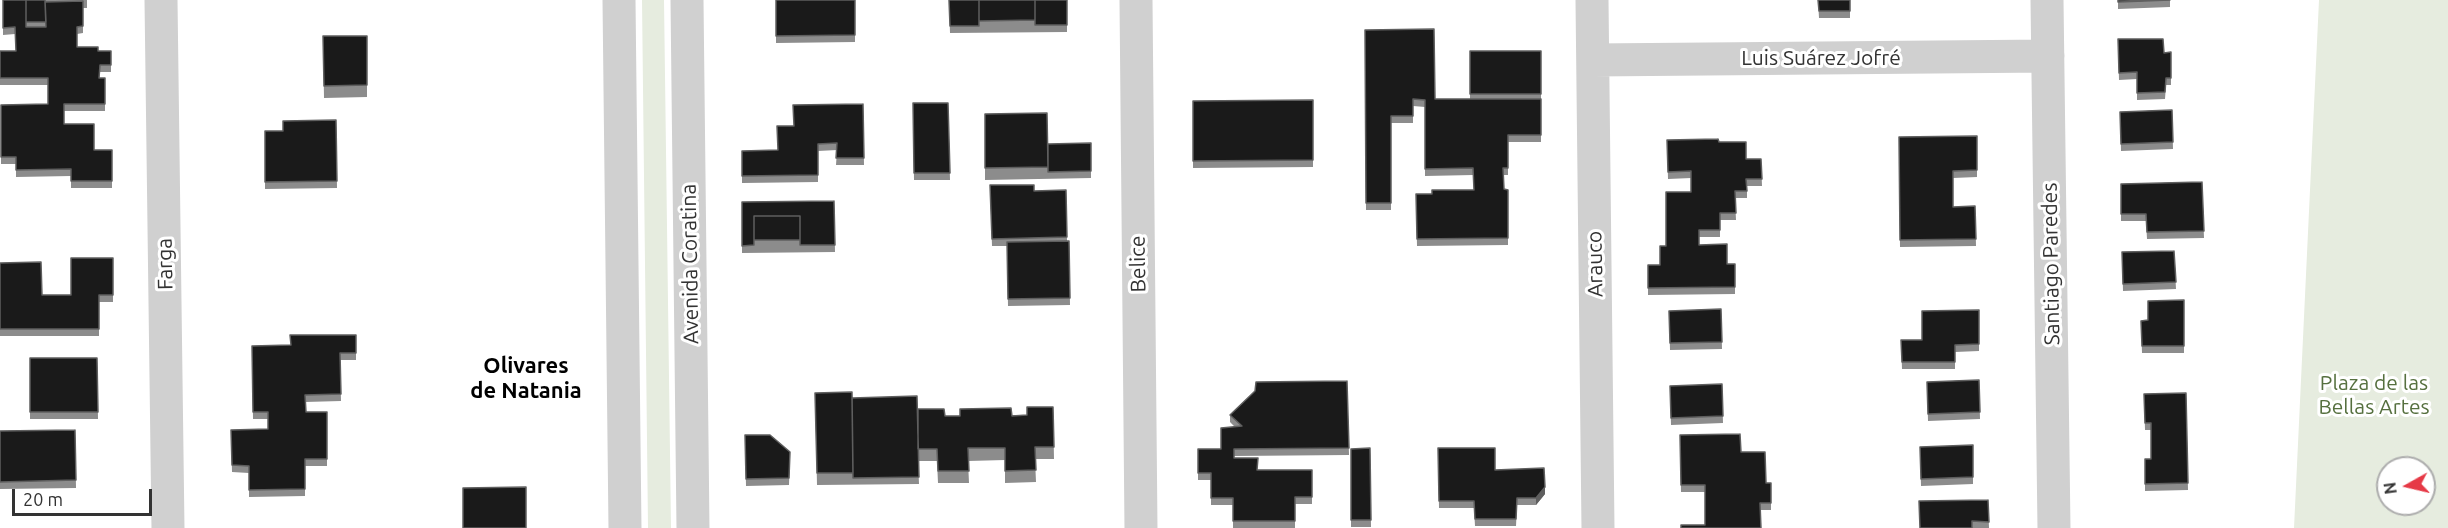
<!DOCTYPE html>
<html>
<head>
<meta charset="utf-8">
<style>
  body { margin:0 }
  #map { position:relative; width:2448px; height:528px; overflow:hidden; background:#fff; font-family:Ubuntu,sans-serif }
  canvas { display:block }
  .north { position:absolute; left:2376px; top:456px; width:60px; height:60px; box-sizing:border-box; background:#fff; border:2px solid #adadad; border-radius:50%; rotate:262deg; font-size:16px; font-weight:700; line-height:24px; text-align:center; color:#333 }
  .north::after { content:''; display:block; margin:auto; width:21px; height:27px; background:#e63946; clip-path:polygon(50% 0,100% 100%,50% 72%,0 100%) }
  .scale { position:absolute; left:12px; top:489px; width:140px; height:27px; box-sizing:border-box; border:3px solid #333; border-top:0; padding-left:8px; font-size:18px; line-height:21px; white-space:nowrap; color:#333; -webkit-text-stroke:4px #fff; paint-order:stroke }
</style>
</head>
<body>
<div id="map">
<canvas width="2448" height="528"></canvas>
<div class="north">N</div>
<div class="scale">20 m</div>
</div>
<script>
const ctx = document.querySelector('canvas').getContext('2d');
ctx.lineJoin = 'round';
function paint(path, color) {
  ctx.fillStyle = color;
  ctx.fill(path, 'evenodd');
}
function shape(rows) {
  const path = new Path2D();
  for (const r of rows) {
    path.moveTo(r[0], r[1]);
    for (let i = 2; i < r.length; i += 2) path.lineTo(r[i], r[i + 1]);
  }
  return path;
}
function trace(path, color, width, dash) {
  ctx.strokeStyle = color;
  ctx.lineWidth = width;
  ctx.lineCap = dash ? 'butt' : 'round';
  ctx.setLineDash(dash || []);
  ctx.stroke(path);
}
function write(font, color, halo, rows, align = 'center') {
  ctx.font = font + ' Ubuntu,sans-serif';
  ctx.lineWidth = 6;
  ctx.setLineDash([]);
  ctx.textBaseline = 'middle';
  ctx.strokeStyle = halo;
  ctx.fillStyle = color;
  for (const [text, x, y, turn = 0] of rows) {
    ctx.save();
    ctx.translate(x, y);
    ctx.rotate((+turn || 0) * Math.PI / 180);
    ctx.textAlign = isNaN(turn) ? turn : align;
    if (halo) ctx.strokeText(text, 0, 0);
    ctx.fillText(text, 0, 0);
    ctx.restore();
  }
}
paint(shape([
  [642,0,664,0,671,528,648,528],
  [2319,0,2448,0,2448,528,2294,528],
  [2388,468,2424,468,2424,504,2388,504]
]), '#e6ecdf');
trace(shape([
  [161,0,168,528],
  [619,0,625,528],
  [687,0,693,528],
  [1136,0,1141,528],
  [1592,0,1598,528],
  [2047,0,2054,528],
  [1593,60,2048,56]
]), '#d0d0d0', 33);
paint(shape([
  [3,0,87,0,87,8,83,8,83,33,77,34,77,47,98,51,111,51,111,72,100,72,99,78,105,78,105,111,64,111,64,124,94,150,112,150,112,188,71,188,71,176,16,177,16,164,1,164,1,105,48,104,48,85,0,85,0,51,16,51,15,34,3,35],
  [776,0,855,0,855,42,776,43],
  [949,0,1067,0,1067,32,950,33],
  [1818,0,1850,0,1850,18,1819,18],
  [2118,0,2170,0,2170,7,2118,9],
  [1365,30,1435,99,1470,99,1470,51,1541,51,1541,142,1508,142,1508,175,1503,175,1504,189,1508,190,1508,245,1417,246,1416,194,1432,194,1474,190,1473,175,1425,176,1425,107,1413,106,1413,123,1391,123,1391,210,1366,210],
  [323,36,367,36,367,97,324,98],
  [2118,39,2164,53,2171,52,2171,85,2166,85,2165,99,2137,100,2137,79,2119,80],
  [1313,100,1313,167,1193,168,1193,101],
  [913,103,948,103,950,180,914,180],
  [863,104,864,165,836,165,837,150,818,151,818,182,742,183,742,151,777,150,793,126],
  [2172,110,2173,149,2121,151,2120,112],
  [985,114,1048,165,1091,143,1091,178,985,180],
  [336,120,337,188,265,189,265,131,283,131],
  [1977,136,1977,177,1953,178,1953,207,1975,206,1976,246,1900,247,1899,137],
  [1667,140,1719,142,1746,159,1761,159,1762,186,1747,186,1747,198,1735,198,1736,220,1720,220,1720,237,1699,237,1699,245,1727,264,1735,264,1735,294,1648,295,1648,265,1660,265,1666,246,1691,192,1691,178,1668,179],
  [2202,182,2204,238,2147,239,2146,221,2121,221,2121,184],
  [990,185,1034,191,1066,190,1067,241,1069,241,1070,305,1008,306,1007,246,992,246],
  [834,201,835,252,742,253,742,202],
  [2174,251,2176,289,2123,291,2122,252],
  [113,258,113,302,99,302,99,336,0,336,0,263,42,295,71,295],
  [2184,300,2184,353,2142,353,2141,321,2148,320],
  [1721,309,1722,349,1670,350,1669,311],
  [1979,310,1979,351,1955,352,1955,369,1902,369,1901,340,1922,340],
  [356,335,356,360,340,360,341,401,305,402,306,412,327,412,327,466,305,466,305,496,249,497,249,473,232,472,231,430,268,429,268,419,253,419,252,346,290,345],
  [30,358,97,358,98,419,30,419],
  [1979,380,1980,419,1928,421,1927,382],
  [1347,381,1349,455,1234,456,1234,458,1257,470,1312,470,1312,504,1295,504,1295,528,1233,528,1233,505,1211,505,1211,480,1198,480,1198,449,1221,449,1235,427,1230,422,1230,415],
  [1722,384,1723,423,1671,425,1670,386],
  [815,393,852,398,918,439,945,416,1027,415,1053,407,1054,459,1035,459,1036,482,1005,483,1005,460,968,461,969,483,938,483,937,461,918,461,919,484,817,485],
  [2186,393,2188,490,2145,491,2145,459,2151,459,2151,430,2145,430,2144,394],
  [75,430,76,488,0,489,0,431],
  [745,435,790,452,789,485,746,486],
  [1680,435,1741,452,1766,483,1771,503,1771,510,1760,510,1705,492,1681,492],
  [1920,447,1973,477,1973,484,1921,486],
  [1370,448,1371,527,1351,527,1351,449],
  [1438,448,1495,470,1545,494,1536,505,1517,505,1516,526,1475,526,1474,508,1439,508],
  [1988,500,1989,528,1920,528]
]), '#8c8c8c');
paint(shape([
  [1545,487,1545,494,1536,505,1536,498]
]), '#5f5f5f');
const building = shape([
  [3,0,26,0,26,27,46,27,45,2,83,1,83,26,77,27,77,47,98,47,98,51,111,51,111,65,100,65,99,78,105,78,105,104,64,104,64,124,94,124,94,150,112,150,112,181,71,181,71,169,16,170,16,157,1,157,1,105,48,104,48,78,0,78,0,51,16,51,15,27,3,28,3,0],
  [26,0,45,0,46,22,26,22,26,0],
  [776,0,855,0,855,35,776,36,776,0],
  [949,0,979,0,979,26,950,26,949,0],
  [979,0,1035,0,1035,20,979,21,979,0],
  [1035,0,1067,0,1067,25,1035,25,1035,0],
  [1818,0,1850,0,1850,11,1819,11,1818,0],
  [2118,0,2170,0,2118,2,2118,0],
  [1434,29,1435,99,1541,99,1541,135,1508,135,1508,168,1503,168,1504,189,1508,190,1508,238,1417,239,1416,194,1432,194,1432,190,1474,190,1473,168,1425,169,1425,100,1413,99,1413,116,1391,116,1391,203,1366,203,1365,30,1434,29],
  [323,36,367,36,367,85,324,86,323,36],
  [2118,39,2163,39,2164,53,2171,52,2171,78,2166,78,2165,92,2137,93,2137,72,2119,73,2118,39],
  [1470,51,1541,51,1541,94,1470,94,1470,51],
  [1313,100,1313,160,1193,161,1193,101,1313,100],
  [913,103,948,103,950,173,914,173,913,103],
  [863,104,864,158,836,158,837,143,818,144,818,175,742,176,742,151,778,150,777,126,794,126,793,105,863,104],
  [2172,110,2173,142,2121,144,2120,112,2172,110],
  [1047,113,1048,167,985,168,985,114,1047,113],
  [336,120,337,181,265,182,265,131,283,131,283,121,336,120],
  [1977,136,1977,170,1953,171,1953,207,1975,206,1976,239,1900,240,1899,137,1977,136],
  [1718,139,1719,142,1746,142,1746,159,1761,159,1762,179,1746,179,1747,191,1735,191,1736,213,1720,213,1720,230,1699,230,1699,245,1727,244,1727,264,1735,264,1735,287,1648,288,1648,265,1660,265,1660,246,1666,246,1666,192,1691,192,1691,171,1668,172,1667,140,1718,139],
  [1091,143,1091,171,1048,172,1048,144,1091,143],
  [2202,182,2204,231,2147,232,2146,214,2121,214,2121,184,2202,182],
  [990,185,1034,185,1034,191,1066,190,1067,237,992,239,990,185],
  [834,201,835,245,800,245,800,216,754,216,754,245,742,246,742,202,834,201],
  [754,216,800,216,800,240,754,240,754,216],
  [1069,241,1070,298,1008,299,1007,242,1069,241],
  [2174,251,2176,282,2123,284,2122,252,2174,251],
  [71,258,113,258,113,295,99,295,99,329,0,329,0,263,41,262,42,295,71,295,71,258],
  [2184,300,2184,346,2142,346,2141,321,2148,320,2148,301,2184,300],
  [1721,309,1722,342,1670,343,1669,311,1721,309],
  [1979,310,1979,344,1955,345,1955,362,1902,362,1901,340,1922,340,1922,311,1979,310],
  [290,335,356,335,356,353,340,353,341,394,305,395,306,412,327,412,327,459,305,459,305,489,249,490,249,466,232,465,231,430,268,429,268,412,253,412,252,346,291,345,290,335],
  [30,358,97,358,98,412,30,412,30,358],
  [1979,380,1980,412,1928,414,1927,382,1979,380],
  [1347,381,1349,448,1234,449,1234,458,1258,458,1257,470,1312,470,1312,497,1295,497,1295,521,1233,521,1233,498,1211,498,1211,473,1198,473,1198,449,1221,449,1221,428,1242,426,1230,415,1255,391,1256,382,1347,381],
  [1722,384,1723,416,1671,418,1670,386,1722,384],
  [852,392,853,473,817,473,815,393,852,392],
  [2186,393,2188,483,2145,484,2145,459,2151,459,2151,423,2145,423,2144,394,2186,393],
  [917,396,919,477,853,478,852,398,917,396],
  [1027,407,1053,407,1054,447,1035,447,1036,470,1005,471,1005,448,968,448,969,471,938,471,937,449,918,449,918,409,944,409,945,416,960,416,960,409,1011,408,1012,416,1027,415,1027,407],
  [75,430,76,480,0,482,0,431,75,430],
  [1740,434,1741,452,1765,452,1766,483,1771,483,1771,503,1760,503,1761,528,1681,528,1681,525,1705,525,1705,485,1681,485,1680,435,1740,434],
  [745,435,770,435,790,452,789,478,746,479,745,435],
  [1973,445,1973,477,1921,479,1920,447,1973,445],
  [1370,448,1371,520,1351,520,1351,449,1370,448],
  [1438,448,1495,448,1495,470,1544,468,1545,487,1536,498,1517,498,1516,519,1475,519,1474,501,1439,501,1438,448],
  [526,487,526,528,463,528,463,488,526,487],
  [1988,500,1989,522,1972,521,1972,528,1920,528,1919,501,1988,500]
]);
paint(building, '#1a1a1a');
trace(building, '#5f5f5f', 1.5);
write('21px', '#333', '#fff', [
  ["Luis Suárez Jofré",1821,58],
  ["Farga",165,264,-91],
  ["Avenida Coratina",690,264,-91],
  ["Belice",1138,264,-91],
  ["Arauco",1595,264,-91],
  ["Santiago Paredes",2051,264,-91]
]);
write('21px', '#56703f', '#fff', [
  ["Plaza de las",2374,383],
  ["Bellas Artes",2374,407]
]);
write('bold 22px', '#000', '#fff', [
  ["Olivares",526,366],
  ["de Natania",526,391]
]);
</script>
</body>
</html>
